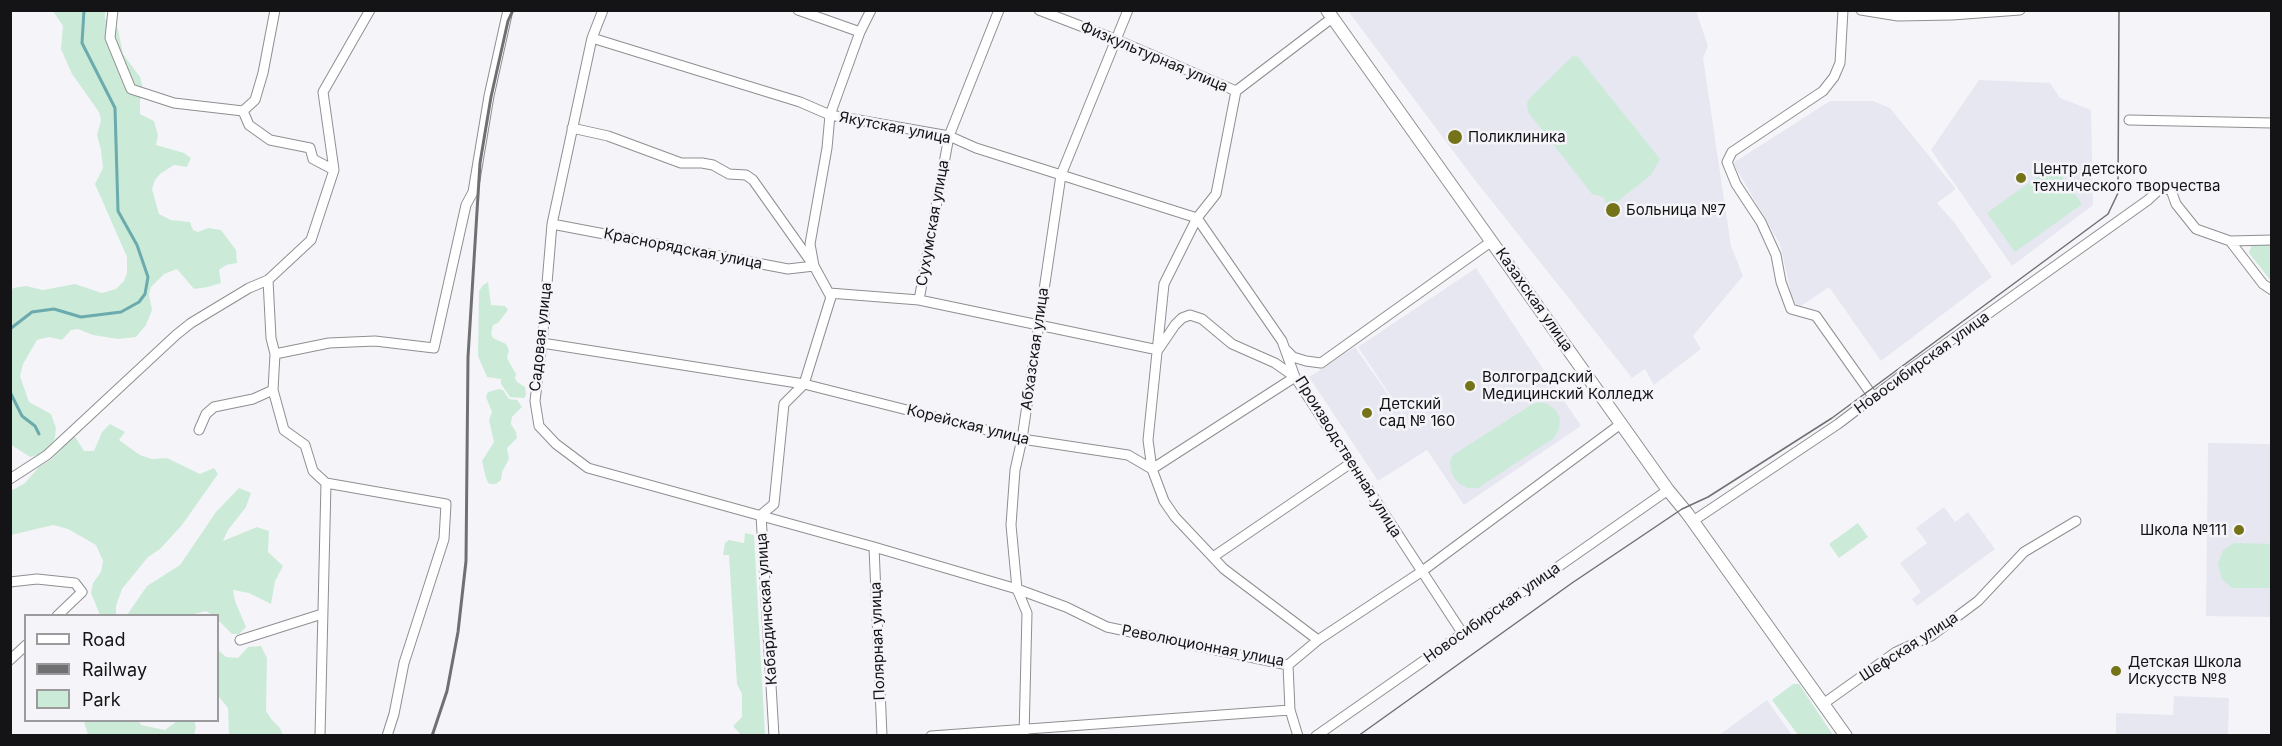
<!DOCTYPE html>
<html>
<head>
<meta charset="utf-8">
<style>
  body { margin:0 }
  #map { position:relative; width:2282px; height:746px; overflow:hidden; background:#f5f5f9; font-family:Inter,sans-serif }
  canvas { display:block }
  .frame { position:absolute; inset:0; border:12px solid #141416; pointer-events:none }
  .legend { position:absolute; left:24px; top:614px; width:195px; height:108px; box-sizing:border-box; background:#f5f5f9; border:2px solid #9b9b9e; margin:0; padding:8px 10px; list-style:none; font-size:18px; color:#141416 }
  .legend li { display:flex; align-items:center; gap:12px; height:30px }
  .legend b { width:30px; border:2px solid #9b9b9e }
</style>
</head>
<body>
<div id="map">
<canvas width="2282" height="746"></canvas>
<div class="frame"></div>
<ul class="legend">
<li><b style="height:8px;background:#fff"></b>Road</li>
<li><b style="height:8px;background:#707072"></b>Railway</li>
<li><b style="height:16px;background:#cbebd8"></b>Park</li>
</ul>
</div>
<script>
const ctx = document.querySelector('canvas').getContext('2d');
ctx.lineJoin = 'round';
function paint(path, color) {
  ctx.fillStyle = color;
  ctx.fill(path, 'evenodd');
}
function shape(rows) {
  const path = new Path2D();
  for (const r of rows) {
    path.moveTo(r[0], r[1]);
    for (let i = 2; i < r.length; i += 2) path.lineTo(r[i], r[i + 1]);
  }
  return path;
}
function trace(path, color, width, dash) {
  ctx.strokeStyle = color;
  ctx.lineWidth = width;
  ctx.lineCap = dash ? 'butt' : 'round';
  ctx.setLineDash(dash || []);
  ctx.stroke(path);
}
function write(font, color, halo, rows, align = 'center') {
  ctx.font = font + ' Inter,sans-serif';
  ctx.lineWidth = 5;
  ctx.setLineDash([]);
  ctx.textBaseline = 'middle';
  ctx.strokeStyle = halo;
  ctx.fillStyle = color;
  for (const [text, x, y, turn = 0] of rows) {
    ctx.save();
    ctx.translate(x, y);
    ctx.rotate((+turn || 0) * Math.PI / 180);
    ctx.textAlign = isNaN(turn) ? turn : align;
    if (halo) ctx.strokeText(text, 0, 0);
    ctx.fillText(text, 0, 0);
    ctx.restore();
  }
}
paint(shape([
  [1348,11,1696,11,1708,46,1703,58,1731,246,1743,276,1693,336,1701,349,1654,385,1645,369,1632,378,1471,175],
  [1979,80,2050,83,2060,98,2091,110,2093,205,2012,266,1931,150],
  [1830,101,1873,101,1890,108,1956,189,1937,203,1954,222,1992,277,1881,361,1829,287,1798,308,1791,293,1780,244,1733,163],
  [1476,268,1581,426,1464,505,1427,450,1378,481,1309,377,1355,347,1422,443,1358,347],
  [2208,443,2271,444,2271,617,2206,616],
  [1944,507,1955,522,1968,512,1995,549,1917,606,1912,599,1921,592,1900,563,1927,543,1916,528],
  [2174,696,2229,698,2228,735,2116,735,2116,713,2173,715],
  [1767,700,1792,735,1719,735]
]), '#e6e7f1');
paint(shape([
  [53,11,105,11,105,19,118,29,123,54,140,77,144,92,140,100,140,114,154,121,158,136,156,145,184,153,191,158,187,167,174,165,160,174,155,180,152,189,159,214,171,220,190,222,193,230,198,232,208,228,221,230,236,250,237,263,226,265,219,270,221,283,208,287,194,289,177,269,164,274,151,287,149,294,152,310,146,325,136,337,118,339,93,335,78,329,71,330,62,340,49,337,37,340,23,364,20,376,29,402,51,414,56,428,55,438,49,448,38,455,30,457,10,444,10,296,13,288,26,286,43,290,75,284,102,293,116,289,124,281,127,273,127,257,95,184,103,168,101,150,97,135,101,120,99,112,72,74,61,49,63,26],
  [1573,56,1578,57,1660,159,1651,175,1609,208,1603,197,1592,194,1528,112,1527,103,1530,98],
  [2054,165,2082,204,2015,252,1987,213],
  [2252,244,2271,244,2271,281,2249,253],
  [488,282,491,305,505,306,508,310,498,323,493,325,491,334,493,338,506,344,509,350,507,358,516,374,515,378,517,382,525,387,526,395,524,398,510,397,501,384,501,379,487,377,478,356,479,291,483,285],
  [499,389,503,390,509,399,517,400,522,407,512,417,511,424,516,432,517,438,507,448,509,459,502,472,501,480,496,484,489,484,486,478,482,461,494,442,489,420,492,412,486,397,488,392],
  [1539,402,1548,404,1556,410,1560,419,1559,429,1554,438,1478,488,1468,488,1460,484,1454,478,1451,470,1450,462,1453,455,1531,405],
  [110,424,125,432,119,440,140,455,152,459,167,458,200,474,214,468,218,474,182,525,160,549,148,557,122,589,116,606,116,615,100,615,91,593,93,583,101,572,103,561,96,545,68,529,53,525,11,535,11,491,25,483,39,467,52,459,74,435,84,451,94,451,102,432],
  [239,488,251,493,246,507,228,530,223,541,257,527,269,531,268,552,283,566,275,581,271,604,249,593,233,590,235,601,246,627,239,634,232,634,218,620,218,616,212,615,206,611,190,615,127,615,147,586,180,565,216,512],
  [1858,523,1868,537,1839,558,1829,544],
  [745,533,754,535,765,735,741,735,733,726,742,717,742,694,737,684,729,555,723,555,725,543,729,540,744,543],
  [2234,543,2271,544,2271,588,2232,588,2222,579,2218,564,2223,550],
  [261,646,267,658,266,711,272,720,280,728,283,735,229,735,228,708,218,696,218,650,226,657,238,658,248,647],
  [1793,684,1799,684,1833,735,1798,735,1772,700],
  [86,720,139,721,141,725,165,730,177,721,194,721,196,727,194,735,88,735,84,722]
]), '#cbebd8');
trace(shape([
  [10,329,32,312,54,309,81,317,121,312,139,302,145,294,148,277,137,245,118,211,115,108,82,43,84,10],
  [10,392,22,416,35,426,39,434]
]), '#6baaad', 3);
const minor = shape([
  [113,10,110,38,131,89,174,103,243,111,249,125,270,140,310,148,313,159,334,170],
  [603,10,592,38,552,224,542,343,535,401,539,426,556,444,588,468,874,547,1017,589,1066,607,1107,627,1288,665],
  [798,10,860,32],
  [1039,10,1117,40,1236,91],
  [1843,10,1840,63,1834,77,1823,91,1732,152,1727,162,1736,184,1761,222,1776,255,1781,282,1791,309,1816,316,1874,398],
  [1861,10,1898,16,1952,15,2020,10],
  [592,38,800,102,830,115,949,136,976,148,1197,218],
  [243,111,255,100,263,73,275,10],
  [2129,120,2272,123],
  [1197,218,1282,341,1295,377,1463,634],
  [552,224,788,269,814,266,753,180,746,175,729,174,713,165,702,163,681,163,608,136,572,128],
  [2230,241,2263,284,2272,290],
  [268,280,271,338,275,354,273,390,284,430,305,445,313,471,326,483,320,736],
  [829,293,919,300,1158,350,1175,325,1182,318,1190,315,1202,319,1232,344,1275,363,1295,377,1152,469],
  [919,300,949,136,999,10],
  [542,343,804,384,1022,439,1128,455,1152,469],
  [1286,350,1293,357,1306,361,1321,363,1492,241],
  [275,354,329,343,375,341,434,348,466,205,473,192,489,96,508,10],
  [199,430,206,414,214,407,253,399,273,390],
  [10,479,47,455,176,335,191,323,249,288,268,280,311,240,334,170,323,92,370,10],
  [326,483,446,504,444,539,404,663,394,714,387,736],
  [761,515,774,504,784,404,804,384,831,297,814,266,810,244,827,148,830,115,860,32,871,10],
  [761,515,774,736],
  [1693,521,1838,424,1909,370,2148,200,2161,188,2171,190,2176,204,2196,229,2230,241,2272,240],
  [874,547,882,736],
  [1213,557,1351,463],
  [10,582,37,579,75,583,82,592,57,616],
  [240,640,322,614],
  [1318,640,1224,569,1175,517,1164,501,1152,469,1148,440,1164,284,1197,218,1216,194,1236,91,1332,18],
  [10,660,26,645],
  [1288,665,1318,640,1421,572,1622,423],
  [1288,665,1290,710,1298,736],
  [1823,704,1896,652,1931,636,1978,601,2024,552,2076,521],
  [931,736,1290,710],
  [1024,736,1027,613,1017,589,1011,525,1015,470,1022,439,1061,175,1128,10],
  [1316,736,1668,490]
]);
const major = shape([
  [1327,10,1668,490,1687,513,1846,736]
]);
trace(minor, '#8f8f92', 11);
trace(major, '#8f8f92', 14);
trace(minor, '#fff', 9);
trace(major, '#fff', 12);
trace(shape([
  [1358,736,1572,583,1682,509,1708,497,1832,418,2108,214,2118,193,2119,10]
]), '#707072', 1.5);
trace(shape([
  [432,736,447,691,458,632,466,561,468,357,480,163,491,97,508,21,513,10]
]), '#707072', 3);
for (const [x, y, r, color] of [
  [1455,137,8,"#747318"],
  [2021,178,6,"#747318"],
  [1613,210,8,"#747318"],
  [1470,386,6,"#747318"],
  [1367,413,6,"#747318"],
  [2239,530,6,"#747318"],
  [2116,671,6,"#747318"]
]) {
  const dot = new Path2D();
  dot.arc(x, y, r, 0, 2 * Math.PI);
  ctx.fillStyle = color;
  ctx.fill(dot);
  trace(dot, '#f5f5f9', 2);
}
write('15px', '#141416', '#f5f5f9', [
  ["Физкультурная улица",1154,57,23],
  ["Якутская улица",895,128,11],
  ["Сухумская улица",933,223,-80],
  ["Краснорядская улица",683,249,11],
  ["Казахская улица",1534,300,55],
  ["Садовая улица",541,337,-84],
  ["Абхазская улица",1035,349,-82],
  ["Новосибирская улица",1922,363,-36],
  ["Корейская улица",968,425,14],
  ["Производственная улица",1348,457,58],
  ["Кабардинская улица",767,609,-94],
  ["Новосибирская улица",1492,613,-35],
  ["Полярная улица",878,641,-92],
  ["Революционная улица",1203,646,11],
  ["Шефская улица",1909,647,-33]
]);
write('15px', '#141416', '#f5f5f9', [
  ["Поликлиника",1468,137],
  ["Центр детского",2033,169],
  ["технического творчества",2033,186],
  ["Больница №7",1626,210],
  ["Волгоградский",1482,377],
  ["Медицинский Колледж",1482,394],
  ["Детский",1379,404],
  ["сад № 160",1379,421],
  ["Школа №111",2227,530,"right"],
  ["Детская Школа",2128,662],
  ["Искусств №8",2128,679]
], 'left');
</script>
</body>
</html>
